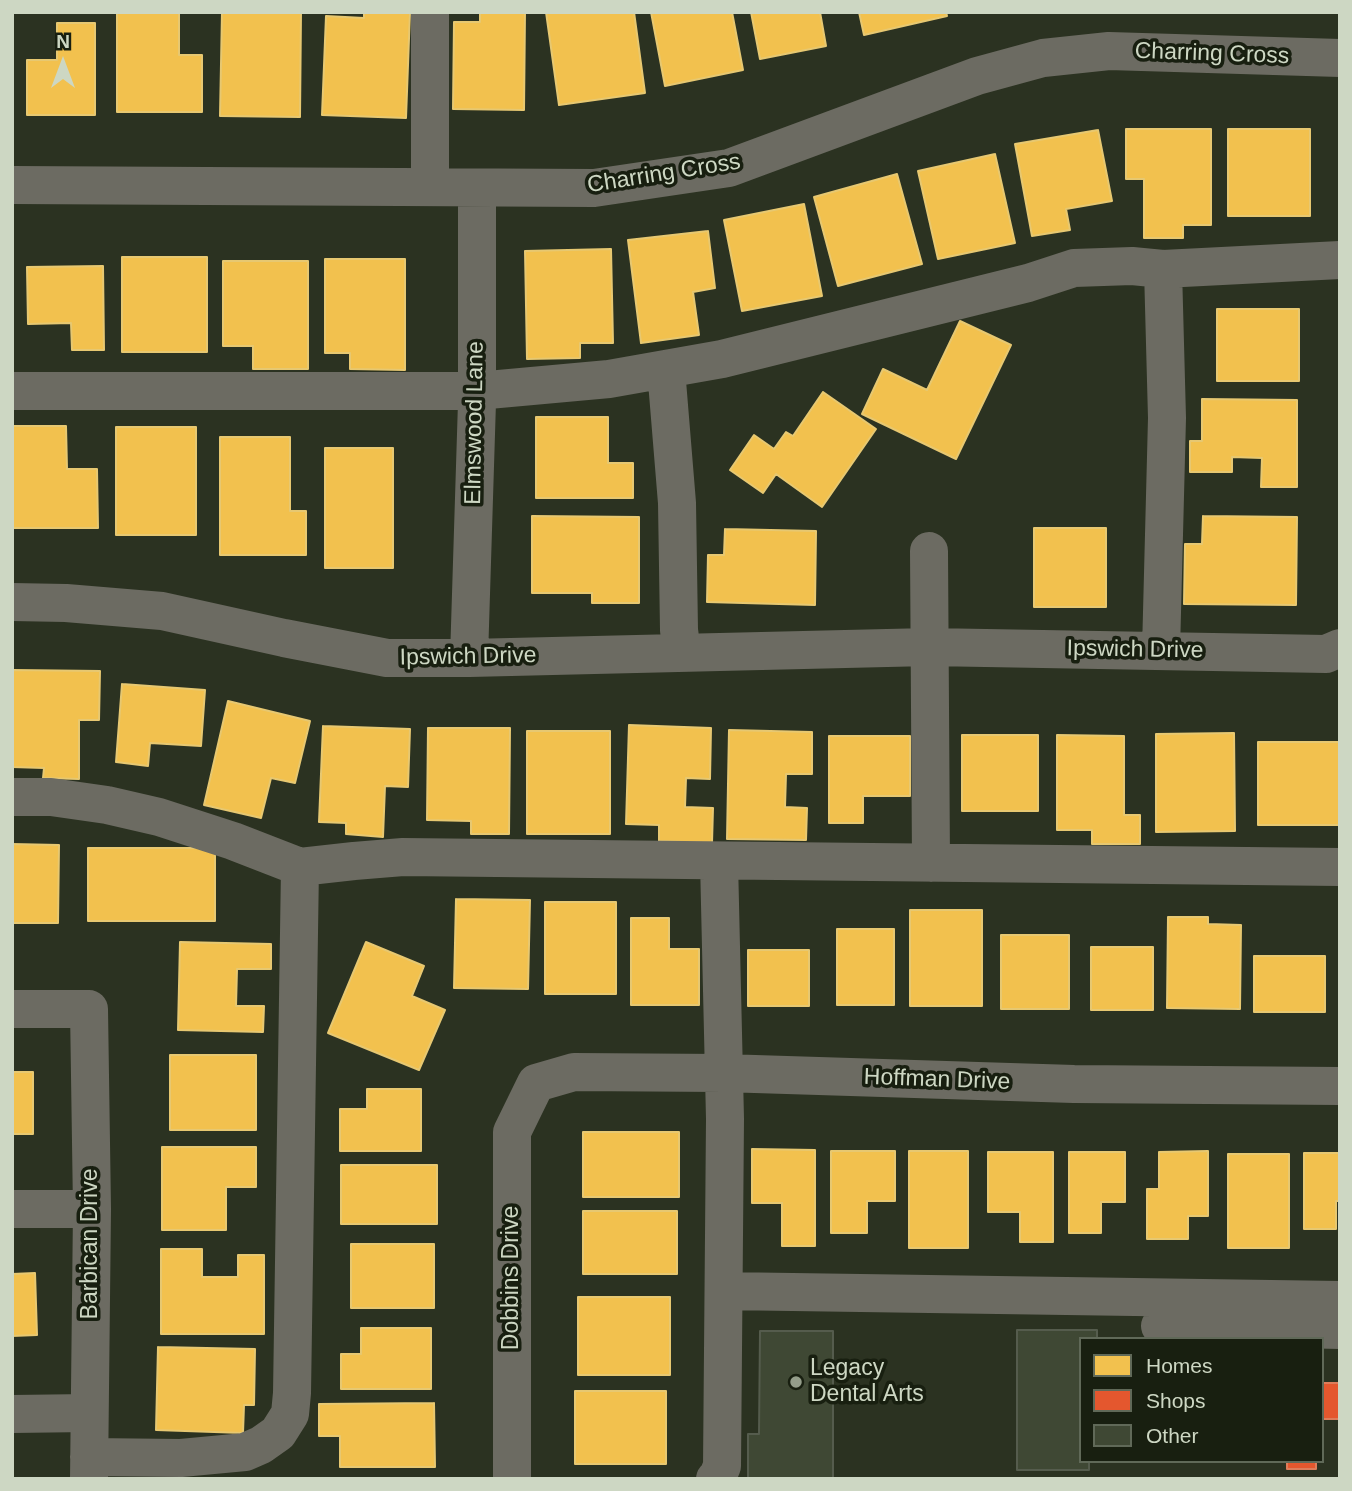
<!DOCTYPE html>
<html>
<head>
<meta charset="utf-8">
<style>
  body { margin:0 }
  #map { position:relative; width:1352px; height:1491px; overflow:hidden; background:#2b3221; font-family:Arial,sans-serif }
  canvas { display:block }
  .frame { position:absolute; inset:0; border:14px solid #cdd7c3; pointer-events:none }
  .legend { position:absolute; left:1079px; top:1337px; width:245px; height:126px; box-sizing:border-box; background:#181f10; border:2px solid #606958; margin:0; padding:9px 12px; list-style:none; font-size:21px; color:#cdd7c3 }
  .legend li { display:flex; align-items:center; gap:14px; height:35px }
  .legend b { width:35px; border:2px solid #606958 }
  .north { position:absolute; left:28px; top:28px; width:70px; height:70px; -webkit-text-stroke:5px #181f10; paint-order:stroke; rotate:0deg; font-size:19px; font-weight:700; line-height:28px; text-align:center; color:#cdd7c3 }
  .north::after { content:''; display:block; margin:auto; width:24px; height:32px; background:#cdd7c3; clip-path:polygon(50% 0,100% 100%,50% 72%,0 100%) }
</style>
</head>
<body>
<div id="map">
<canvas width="1352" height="1491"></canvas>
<div class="frame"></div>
<ul class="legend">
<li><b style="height:19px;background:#f2c14e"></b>Homes</li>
<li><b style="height:19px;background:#e4572e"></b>Shops</li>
<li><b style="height:19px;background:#3f4834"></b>Other</li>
</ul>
<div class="north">N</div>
</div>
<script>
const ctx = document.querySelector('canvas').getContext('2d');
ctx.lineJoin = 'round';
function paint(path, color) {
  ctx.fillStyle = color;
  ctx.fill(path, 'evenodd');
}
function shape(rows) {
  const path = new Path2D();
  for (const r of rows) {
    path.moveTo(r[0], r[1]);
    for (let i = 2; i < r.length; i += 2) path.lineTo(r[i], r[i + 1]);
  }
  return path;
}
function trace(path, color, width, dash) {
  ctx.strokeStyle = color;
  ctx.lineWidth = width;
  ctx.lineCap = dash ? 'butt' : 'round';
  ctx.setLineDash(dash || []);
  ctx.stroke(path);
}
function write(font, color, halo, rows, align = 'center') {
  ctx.font = font + ' Arial,sans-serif';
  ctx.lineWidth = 7;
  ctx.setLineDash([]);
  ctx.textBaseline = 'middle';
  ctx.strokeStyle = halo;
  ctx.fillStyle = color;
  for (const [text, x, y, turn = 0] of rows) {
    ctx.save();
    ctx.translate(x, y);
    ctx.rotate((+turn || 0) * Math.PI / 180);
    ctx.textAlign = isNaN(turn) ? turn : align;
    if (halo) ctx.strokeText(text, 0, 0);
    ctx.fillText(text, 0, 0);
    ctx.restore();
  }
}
const homes = shape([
  [117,12,179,12,179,55,202,55,202,112,117,112,117,12],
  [222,12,301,12,300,117,220,116,222,12],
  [364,12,410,12,406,118,322,115,326,16,364,18,364,12],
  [480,12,525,12,524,110,453,109,454,22,480,22,480,12],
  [546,12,634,12,645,93,559,105,546,12],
  [651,12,732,12,743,70,665,86,651,12],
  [751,12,820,12,826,46,760,59,751,12],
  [859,12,946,12,947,16,864,35,859,12],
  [57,23,95,23,95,115,27,115,27,60,57,60,57,23],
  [1126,129,1211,129,1211,225,1183,225,1183,238,1144,238,1144,179,1126,179,1126,129],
  [1228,129,1310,129,1310,216,1228,216,1228,129],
  [1098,130,1112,201,1066,209,1070,230,1032,236,1015,144,1098,130],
  [995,154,1015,243,938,259,918,171,995,154],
  [897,174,922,264,838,286,814,197,897,174],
  [804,204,822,296,742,311,724,220,804,204],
  [708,231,715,288,693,292,699,335,641,343,628,240,708,231],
  [611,249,613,343,580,343,580,358,527,359,525,251,611,249],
  [122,257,207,257,207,352,122,352,122,257],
  [325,259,405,259,405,370,350,369,350,353,325,353,325,259],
  [223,261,308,261,308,369,253,369,253,346,223,346,223,261],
  [103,266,104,350,72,350,71,323,28,324,27,267,103,266],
  [1217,309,1299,309,1299,381,1217,381,1217,309],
  [960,321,1011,345,956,459,862,414,883,369,927,390,960,321],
  [823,392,876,429,822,507,776,474,763,493,730,470,754,435,774,449,786,432,793,436,823,392],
  [1202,399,1297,400,1297,487,1261,487,1262,458,1232,457,1232,472,1190,472,1190,441,1202,441,1202,399],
  [536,417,608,417,608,463,633,463,633,498,536,498,536,417],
  [13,426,66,426,67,469,97,469,98,528,13,528,13,426],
  [116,427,196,427,196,535,116,535,116,427],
  [220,437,290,437,290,511,306,511,306,555,220,555,220,437],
  [325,448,393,448,393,568,325,568,325,448],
  [532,516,639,517,639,603,592,603,592,593,532,593,532,516],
  [1203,516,1297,517,1296,605,1184,604,1185,544,1202,544,1203,516],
  [1034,528,1106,528,1106,607,1034,607,1034,528],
  [725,529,816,531,815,605,707,602,708,555,724,555,725,529],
  [13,670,100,671,99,720,79,720,79,779,43,778,44,768,12,767,13,670],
  [122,684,205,690,201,746,150,743,148,766,116,762,122,684],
  [228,701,310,721,295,783,271,778,261,818,204,805,228,701],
  [629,725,711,728,710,779,686,778,685,807,713,808,712,843,659,841,659,825,626,824,629,725],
  [323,726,410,729,408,787,385,786,383,837,346,834,346,823,319,822,323,726],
  [428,728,510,728,509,834,471,834,471,821,427,820,428,728],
  [729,730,812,732,812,774,786,774,785,807,807,808,806,840,727,839,729,730],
  [527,731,610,731,610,834,527,834,527,731],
  [1234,733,1235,831,1156,832,1156,734,1234,733],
  [962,735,1038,735,1038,811,962,811,962,735],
  [1057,735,1124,736,1124,815,1140,815,1140,844,1092,844,1092,830,1057,830,1057,735],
  [829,736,910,736,910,796,863,796,863,823,829,823,829,736],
  [1258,742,1340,742,1340,825,1258,825,1258,742],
  [12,844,59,845,58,923,12,923,12,844],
  [88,848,215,848,215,921,88,921,88,848],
  [456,899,530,900,528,989,454,988,456,899],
  [545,902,616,902,616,994,545,994,545,902],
  [910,910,982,910,982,1006,910,1006,910,910],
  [1168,917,1208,917,1208,924,1241,925,1240,1009,1167,1008,1168,917],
  [631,918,669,918,669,949,699,949,699,1005,631,1005,631,918],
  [837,929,894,929,894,1005,837,1005,837,929],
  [1001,935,1069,935,1069,1009,1001,1009,1001,935],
  [180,942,271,944,271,969,237,969,236,1006,264,1006,263,1032,178,1030,180,942],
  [366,942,424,966,412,996,445,1010,419,1070,328,1033,366,942],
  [1091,947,1153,947,1153,1010,1091,1010,1091,947],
  [748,950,809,950,809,1006,748,1006,748,950],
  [1254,956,1325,956,1325,1012,1254,1012,1254,956],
  [170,1055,256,1055,256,1130,170,1130,170,1055],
  [12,1072,33,1072,33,1134,12,1134,12,1072],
  [367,1089,421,1089,421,1151,340,1151,340,1109,367,1109,367,1089],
  [583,1132,679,1132,679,1197,583,1197,583,1132],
  [162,1147,256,1147,256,1187,226,1187,226,1230,162,1230,162,1147],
  [752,1149,815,1150,815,1246,782,1246,782,1203,752,1203,752,1149],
  [831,1151,895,1151,895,1201,867,1201,867,1233,831,1233,831,1151],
  [909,1151,968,1151,968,1248,909,1248,909,1151],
  [1208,1151,1208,1216,1188,1216,1188,1239,1147,1239,1147,1189,1159,1189,1159,1152,1208,1151],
  [988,1152,1053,1152,1053,1242,1020,1242,1020,1212,988,1212,988,1152],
  [1069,1152,1125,1152,1125,1202,1101,1202,1101,1233,1069,1233,1069,1152],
  [1304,1153,1340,1153,1340,1201,1336,1201,1336,1229,1304,1229,1304,1153],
  [1228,1154,1289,1154,1289,1248,1228,1248,1228,1154],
  [341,1165,437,1165,437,1224,341,1224,341,1165],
  [583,1211,677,1211,677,1274,583,1274,583,1211],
  [351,1244,434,1244,434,1308,351,1308,351,1244],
  [161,1249,202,1249,202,1277,238,1277,238,1255,264,1255,264,1334,161,1334,161,1249],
  [35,1273,37,1335,12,1336,12,1274,35,1273],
  [578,1297,670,1297,670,1375,578,1375,578,1297],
  [361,1328,431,1328,431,1389,341,1389,341,1354,361,1354,361,1328],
  [158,1347,255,1349,254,1405,244,1405,243,1433,156,1430,158,1347],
  [575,1391,666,1391,666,1464,575,1464,575,1391],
  [434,1403,435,1467,340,1467,340,1436,319,1436,319,1404,434,1403]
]);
paint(homes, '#f2c14e');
trace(homes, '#e7c871', 2);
const shops = shape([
  [1322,1383,1340,1383,1340,1419,1322,1419,1322,1383],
  [1287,1461,1316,1461,1316,1469,1287,1469,1287,1461]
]);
paint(shops, '#e4572e');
trace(shops, '#dd7d5b', 2);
const building = shape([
  [1017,1330,1097,1330,1097,1339,1081,1339,1081,1461,1089,1461,1089,1470,1017,1470,1017,1330],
  [760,1331,833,1331,833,1479,748,1479,748,1434,759,1434,760,1331]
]);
paint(building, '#3f4834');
trace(building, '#555c4d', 2);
trace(shape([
  [430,12,430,187],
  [12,185,594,188,729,168,977,76,1043,58,1109,51,1340,58],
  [666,369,677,503,679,630,682,653],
  [12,391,477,391,609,379,722,359,1028,283,1074,268,1132,266,1163,269,1340,260],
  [929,551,931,863],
  [12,602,66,603,162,611,284,638,387,658,469,658,929,647,1326,654,1340,648],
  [1161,651,1167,418,1163,269],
  [469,658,477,402,477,188],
  [12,797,51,797,107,805,159,817,233,841,300,867],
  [12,1009,89,1009,92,1209,89,1479],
  [12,1209,92,1209],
  [724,1291,1340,1300],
  [1160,1326,1340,1330],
  [12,1414,89,1413],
  [89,1457,181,1458,245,1452,261,1445,278,1433,290,1414,292,1393,300,867,354,861,403,857,1340,867],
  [512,1479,512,1132,536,1083,574,1072,723,1073,1074,1084,1340,1086],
  [715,1479,717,1478,722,1466,724,1235,725,1119,719,861]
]), '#6c6b62', 38);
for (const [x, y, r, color] of [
  [796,1382,7,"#949d8a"]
]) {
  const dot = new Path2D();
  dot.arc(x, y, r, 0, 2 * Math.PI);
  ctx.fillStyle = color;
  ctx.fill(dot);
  trace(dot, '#181f10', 2.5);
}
write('23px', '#cdd7c3', '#181f10', [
  ["Charring Cross",1212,54,2],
  ["Charring Cross",664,174,-9],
  ["Elmswood Lane",475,423,-89],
  ["Ipswich Drive",1135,650,1],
  ["Ipswich Drive",468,657,-1],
  ["Hoffman Drive",937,1080,2],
  ["Barbican Drive",91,1244,-90],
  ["Dobbins Drive",512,1278,-90]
]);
write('23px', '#cdd7c3', '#181f10', [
  ["Legacy",810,1369],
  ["Dental Arts",810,1395]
], 'left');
</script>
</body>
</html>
